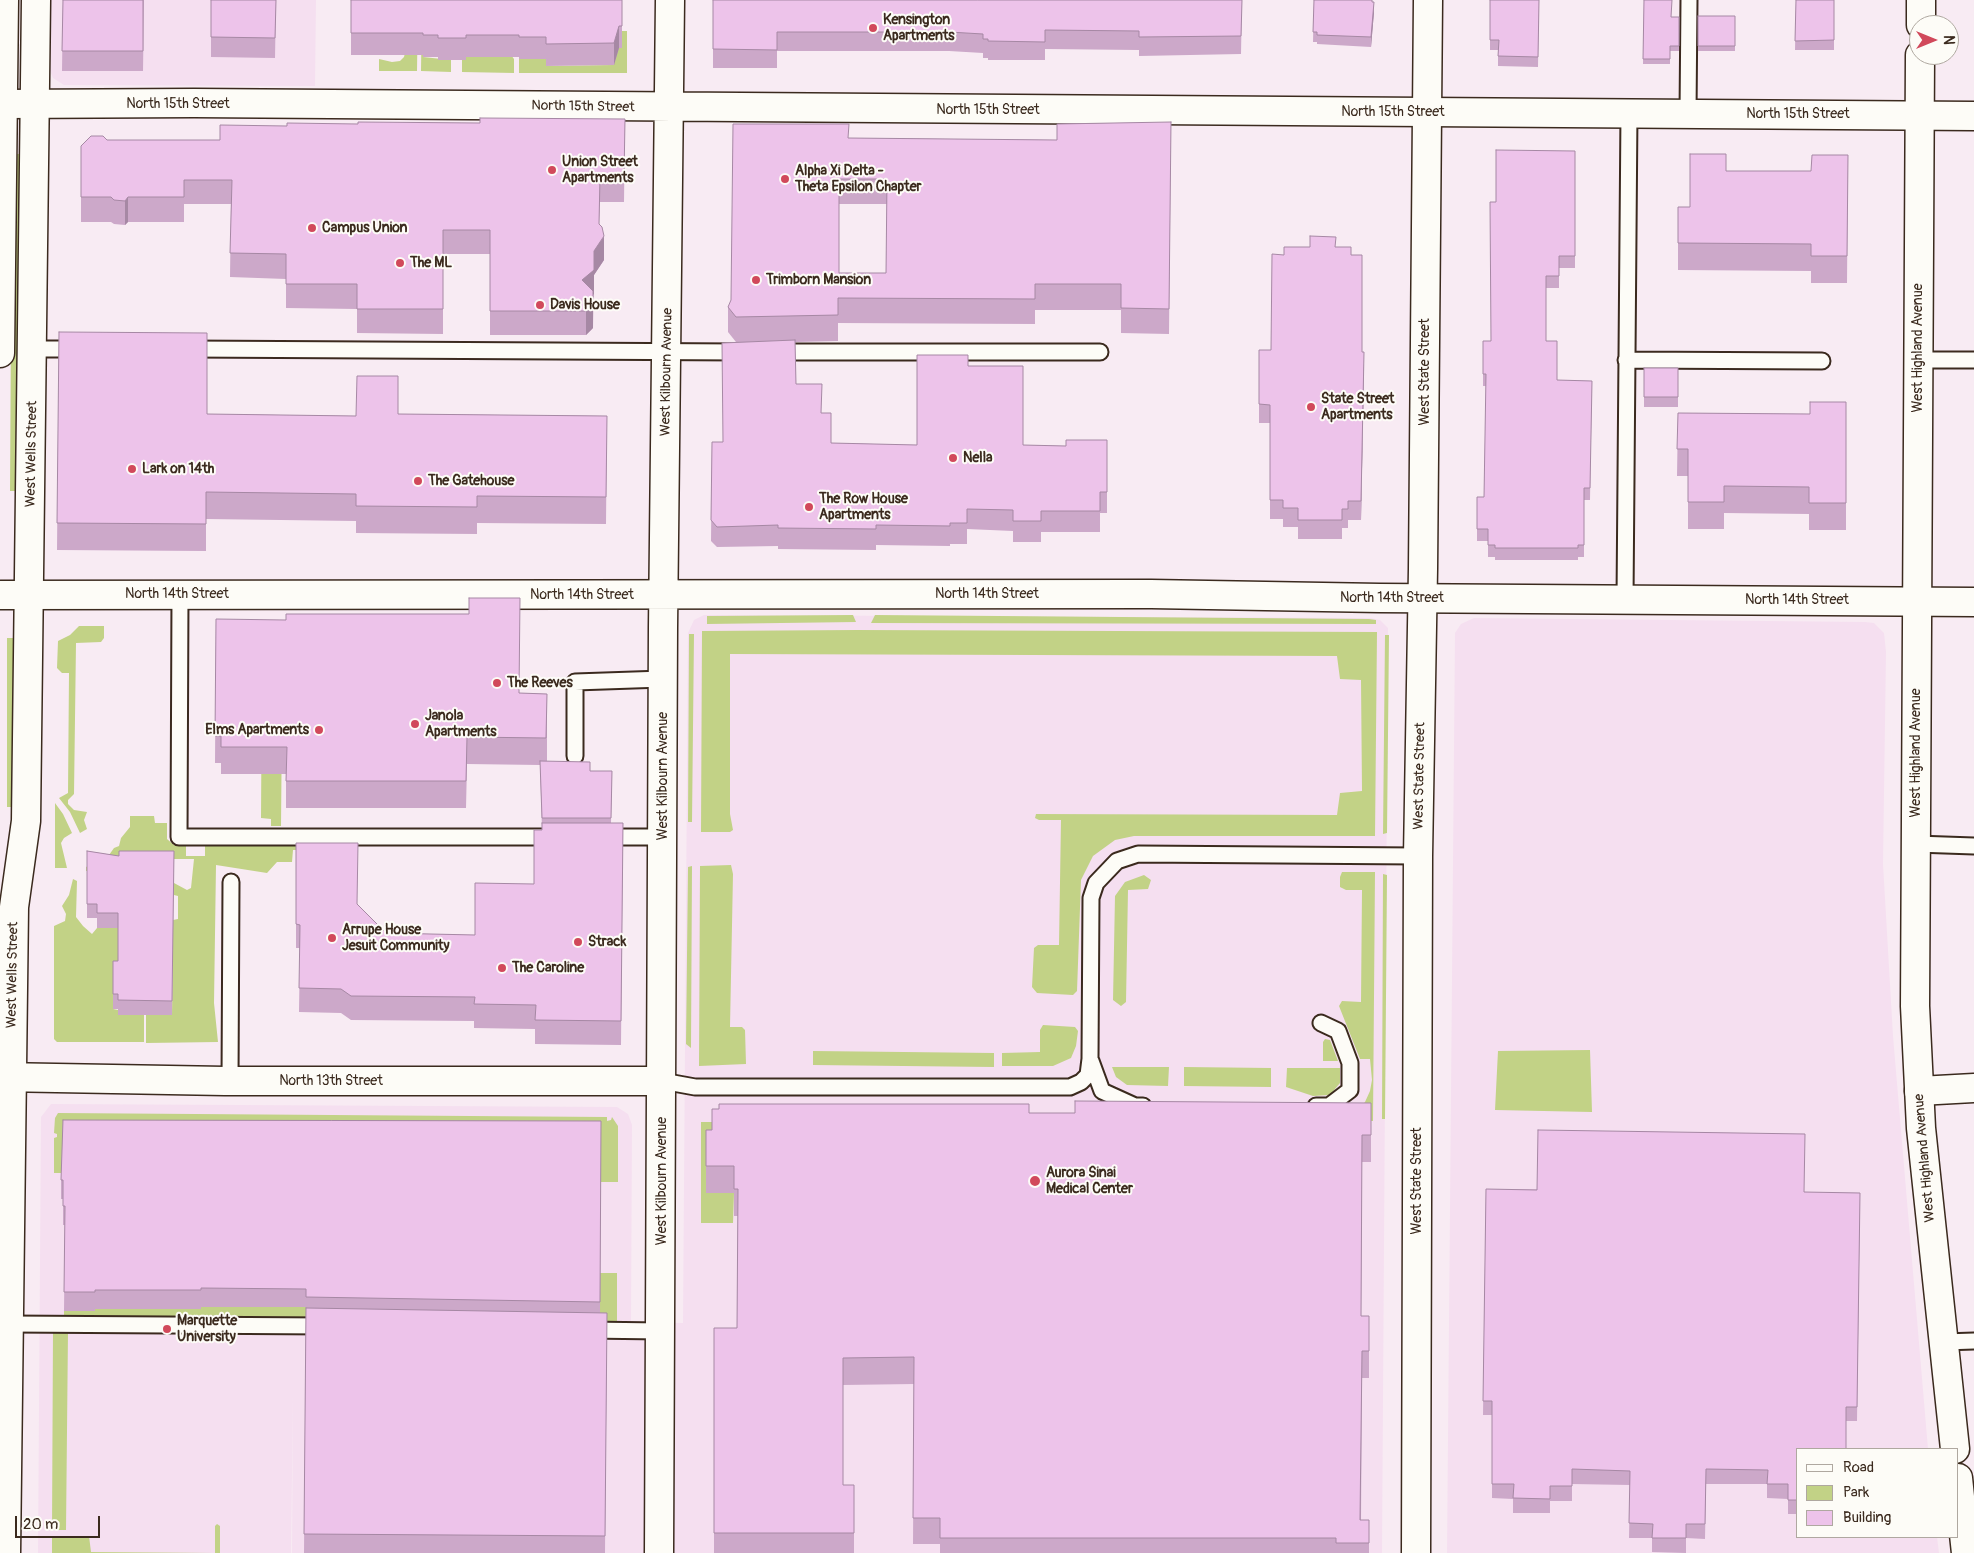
<!DOCTYPE html>
<html>
<head>
<meta charset="utf-8">
<style>
  body { margin:0 }
  #map { position:relative; width:1974px; height:1553px; overflow:hidden; background:#f8ebf3; font-family:Pangolin,sans-serif }
  canvas { display:block }
  .legend { position:absolute; left:1796px; top:1448px; width:162px; height:90px; box-sizing:border-box; background:#fdfcf7; border:1px solid #afa8a0; margin:0; padding:6px 9px; list-style:none; font-size:15px; color:#3b2a1e }
  .legend li { display:flex; align-items:center; gap:10px; height:25px }
  .legend b { width:25px; border:1px solid #afa8a0 }
  .north { position:absolute; left:1909px; top:15px; width:50px; height:50px; box-sizing:border-box; background:#fdfcf7; border:1px solid #afa8a0; border-radius:50%; rotate:90deg; font-size:14px; font-weight:700; line-height:20px; text-align:center; color:#3b2a1e }
  .north::after { content:''; display:block; margin:auto; width:18px; height:22px; background:#d1495b; clip-path:polygon(50% 0,100% 100%,50% 72%,0 100%) }
  .scale { position:absolute; left:15px; top:1516px; width:85px; height:22px; box-sizing:border-box; border:2px solid #3b2a1e; border-top:0; padding-left:6px; font-size:15px; line-height:18px; white-space:nowrap; color:#3b2a1e; -webkit-text-stroke:4px #fdfcf7; paint-order:stroke }
</style>
</head>
<body>
<div id="map">
<canvas width="1974" height="1553"></canvas>
<ul class="legend">
<li><b style="height:6px;background:#fdfcf7"></b>Road</li>
<li><b style="height:14px;background:#c2d286"></b>Park</li>
<li><b style="height:14px;background:#edc3ea"></b>Building</li>
</ul>
<div class="north">N</div>
<div class="scale">20 m</div>
</div>
<script>
const ctx = document.querySelector('canvas').getContext('2d');
ctx.lineJoin = 'round';
function paint(path, color) {
  ctx.fillStyle = color;
  ctx.fill(path, 'evenodd');
}
function shape(rows) {
  const path = new Path2D();
  for (const r of rows) {
    path.moveTo(r[0], r[1]);
    for (let i = 2; i < r.length; i += 2) path.lineTo(r[i], r[i + 1]);
  }
  return path;
}
function trace(path, color, width, dash) {
  ctx.strokeStyle = color;
  ctx.lineWidth = width;
  ctx.lineCap = dash ? 'butt' : 'round';
  ctx.setLineDash(dash || []);
  ctx.stroke(path);
}
function write(font, color, halo, rows, align = 'center') {
  ctx.font = font + ' Pangolin,sans-serif';
  ctx.lineWidth = 4;
  ctx.setLineDash([]);
  ctx.textBaseline = 'middle';
  ctx.strokeStyle = halo;
  ctx.fillStyle = color;
  for (const [text, x, y, turn = 0] of rows) {
    ctx.save();
    ctx.translate(x, y);
    ctx.rotate((+turn || 0) * Math.PI / 180);
    ctx.textAlign = isNaN(turn) ? turn : align;
    if (halo) ctx.strokeText(text, 0, 0);
    ctx.fillText(text, 0, 0);
    ctx.restore();
  }
}
paint(shape([
  [49,0,316,0,315,86,64,85,53,78,49,68],
  [704,615,1370,618,1380,620,1388,628,1382,1553,292,1553,293,1395,291,1553,38,1553,41,1117,51,1104,617,1107,628,1114,632,1125,631,1322,683,1323,688,633,694,620],
  [1474,618,1865,622,1874,623,1884,633,1886,652,1883,864,1893,1036,1928,1449,1798,1449,1798,1537,1937,1537,1939,1553,1447,1553,1455,633,1461,624]
]), '#f5dff0');
paint(shape([
  [418,0,417,71,379,71,379,59,392,62,400,61,404,57],
  [422,0,431,0,423,57,451,60,451,72,421,71],
  [546,23,547,66,612,65,615,48,622,48,622,31,627,31,627,73,519,73,519,59,535,59],
  [508,51,514,59,514,73,462,72,462,60,466,60,466,57],
  [12,154,22,154,19,491,10,491],
  [853,615,856,622,707,624,707,616],
  [875,615,1369,619,1376,620,1376,624,871,623],
  [79,626,104,626,104,638,101,642,76,643,74,794,68,800,68,804,74,810,87,812,84,820,87,829,80,833,70,812,59,798,68,793,69,673,62,673,57,668,58,641,70,635],
  [857,630,1377,632,1375,836,1134,836,1115,840,1093,856,1081,880,1077,991,1073,995,1037,993,1032,987,1034,948,1038,945,1059,945,1061,820,1039,820,1035,818,1036,814,1337,815,1340,793,1362,791,1361,680,1340,679,1337,656,730,654,730,814,733,830,730,832,701,832,702,631],
  [689,634,694,634,692,822,688,822],
  [1385,635,1389,635,1387,833,1383,834],
  [7,638,17,638,17,807,7,807],
  [262,658,282,719,281,826,271,826,271,819,261,818],
  [55,803,63,814,72,833,64,838,61,843,67,868,55,868],
  [130,816,154,816,155,823,167,823,167,839,174,845,186,845,186,856,205,856,205,846,336,846,333,850,293,850,292,862,277,862,267,873,216,865,214,1003,218,1042,146,1043,146,1015,172,1015,173,920,178,919,178,896,174,895,174,883,187,890,191,888,194,859,167,859,119,871,86,871,86,867,109,855,114,848,119,846,121,838,130,827],
  [731,865,733,874,730,1027,742,1027,745,1030,746,1064,699,1066,700,866],
  [692,866,691,1048,686,1044,688,867],
  [1342,872,1375,872,1373,1121,1348,1120,1365,1102,1370,1091,1372,1080,1370,1059,1360,1059,1339,1006,1342,1001,1361,1002,1362,890,1346,890,1340,887,1340,877],
  [1383,874,1387,875,1385,1119,1382,1119],
  [1144,875,1151,880,1148,889,1128,890,1126,1002,1121,1006,1113,1000,1115,896,1125,882],
  [73,879,77,881,76,917,83,926,92,934,97,928,118,928,118,976,113,976,113,1009,144,1015,144,1042,57,1042,54,1039,54,926,65,921,66,914,62,906,69,895],
  [1043,1025,1075,1027,1078,1031,1076,1046,1071,1058,1053,1066,1002,1066,1002,1053,1040,1052,1040,1030],
  [1325,1039,1330,1040,1338,1061,1323,1061,1323,1042],
  [1590,1050,1592,1112,1495,1110,1498,1051],
  [813,1051,994,1053,994,1067,813,1065],
  [1169,1067,1168,1086,1127,1085,1116,1077,1112,1067],
  [1184,1067,1271,1068,1271,1087,1184,1086],
  [1287,1068,1340,1068,1340,1083,1330,1095,1313,1096,1286,1087],
  [58,1113,607,1117,607,1121,611,1120,612,1117,618,1126,618,1182,601,1182,601,1140,63,1167,61,1173,54,1173,54,1138,57,1137,57,1134,54,1133,55,1118],
  [701,1122,769,1122,707,1192,734,1193,733,1223,701,1223],
  [600,1273,617,1273,617,1322,64,1316,64,1311,95,1311,95,1309,200,1309,201,1307],
  [53,1331,68,1331,66,1530,52,1530],
  [217,1524,220,1526,220,1553,52,1553,52,1537,89,1536,91,1552,215,1553,215,1526]
]), '#c2d286');
const lane = shape([
  [1688,114,1689,0],
  [33,349,79,349],
  [187,349,741,352],
  [774,352,1100,352],
  [1626,360,1822,361],
  [1918,360,1974,360],
  [180,594,179,837,553,837],
  [1625,599,1629,112],
  [575,756,575,682,663,679],
  [603,837,663,837],
  [1916,844,1974,846],
  [1091,1061,1102,1091,1135,1106,1143,1106],
  [230,1081,231,882],
  [662,1081,695,1087,1070,1087,1081,1082,1088,1075,1090,1059,1091,898,1096,883,1117,861,1138,854,1418,856],
  [1316,1106,1329,1106,1350,1090,1350,1063,1338,1031,1321,1023],
  [9,1324,327,1326],
  [587,1330,661,1331],
  [1944,1342,1974,1341]
]);
const street = shape([
  [3,104,194,103,1974,116],
  [0,595,1151,594,1380,598,1974,602],
  [0,1077,225,1081,662,1081],
  [1919,1091,1974,1088],
  [659,1553,663,627,670,0]
]);
const secondary = shape([
  [0,353,4,0],
  [6,1553,14,907,26,821,36,0],
  [1416,1553,1418,856,1423,569,1428,0]
]);
const primary = shape([
  [1921,25,1921,0],
  [1920,55,1915,1006,1921,1128,1955,1449],
  [1958,1478,1966,1553]
]);
trace(lane, '#3b2a1e', 19);
trace(street, '#3b2a1e', 31);
trace(secondary, '#3b2a1e', 31);
trace(primary, '#3b2a1e', 31);
trace(lane, '#fdfcf7', 15);
trace(street, '#fdfcf7', 28);
trace(secondary, '#fdfcf7', 28);
trace(primary, '#fdfcf7', 28);
paint(shape([
  [63,0,144,0,143,71,62,71],
  [211,0,276,0,275,58,211,57],
  [351,0,622,0,622,48,619,48,614,65,546,66,546,59,519,59,519,57,466,57,466,60,438,60,438,57,423,57,423,55,351,55],
  [713,0,1242,0,1241,54,1139,56,1139,50,1045,49,1045,60,988,60,988,58,983,58,983,53,949,51,777,51,777,68,713,68],
  [1314,0,1372,2,1374,12,1371,47,1317,44,1317,42,1313,42],
  [1490,0,1539,0,1538,67,1498,66,1498,50,1490,50],
  [1644,0,1671,17,1679,17,1679,51,1670,51,1670,64,1643,64],
  [1796,0,1834,0,1834,50,1795,50],
  [1698,16,1735,16,1735,51,1698,51],
  [625,119,624,202,600,202,599,224,604,260,594,275,593,328,586,335,490,335,490,254,443,254,443,334,357,333,357,309,286,308,286,279,230,277,231,204,184,204,184,222,128,222,125,225,114,224,111,222,81,222,81,146,107,140,220,140,287,126,358,124,480,123],
  [1171,122,1169,334,1121,333,1121,310,1035,310,1035,324,838,323,838,341,795,342,796,384,821,413,831,443,917,445,968,366,1023,445,1066,446,1107,440,1107,513,1100,513,1100,532,1041,532,1041,542,1013,542,1013,531,967,529,967,544,950,544,950,546,876,545,876,550,778,549,778,546,717,547,711,541,712,442,723,442,736,342,728,332,728,307,849,138,1057,140],
  [839,204,887,204,886,273,839,273],
  [1575,151,1575,268,1559,268,1559,288,1546,288,1546,341,1557,380,1592,381,1590,500,1584,500,1584,557,1578,557,1578,560,1495,560,1495,557,1488,557,1488,541,1477,541,1477,497,1484,497,1486,386,1483,386,1483,341,1491,341,1496,202],
  [1848,155,1847,283,1811,283,1811,271,1678,270,1678,207,1690,207,1726,171,1811,171],
  [1336,247,1351,255,1364,370,1361,520,1348,520,1348,528,1342,528,1342,539,1298,539,1298,527,1283,527,1283,519,1270,519,1270,423,1259,423,1259,350,1271,350,1284,255],
  [59,332,207,414,356,416,398,414,607,416,606,524,477,523,477,534,356,533,356,521,206,519,206,551,57,550],
  [1644,368,1678,368,1678,407,1644,407],
  [1846,402,1846,530,1809,530,1809,514,1724,513,1724,529,1688,529,1688,476,1677,476,1678,413,1810,414],
  [216,619,520,693,547,694,547,761,590,771,612,771,611,823,623,823,621,1045,535,1044,535,1029,474,1028,474,1021,351,1020,341,1013,299,1012,300,948,296,948,296,843,386,933,475,935,534,884,542,830,540,765,467,764,466,808,286,808,286,774,221,774,221,763,215,763],
  [87,851,119,856,174,851,172,1015,118,1015,118,1009,113,1009,113,961,118,961,118,928,97,928,97,918,87,918],
  [1371,1103,1371,1162,1362,1162,1361,1316,1369,1316,1369,1378,1362,1378,1361,1520,1369,1520,1369,1553,940,1553,940,1544,913,1544,914,1384,843,1385,843,1485,854,1485,854,1553,714,1553,714,1328,737,1328,738,1216,734,1216,734,1193,706,1193,706,1130,1029,1113,1075,1113],
  [601,1121,600,1313,607,1313,605,1553,304,1553,306,1307,201,1307,201,1309,95,1309,95,1311,64,1311,65,1225,63,1225,63,1199,61,1199,61,1180],
  [1486,1189,1860,1193,1857,1421,1846,1421,1798,1449,1798,1514,1788,1514,1788,1499,1767,1498,1767,1484,1706,1484,1705,1539,1686,1538,1686,1553,1652,1552,1652,1538,1629,1538,1630,1485,1572,1484,1572,1501,1550,1501,1550,1513,1513,1513,1513,1499,1492,1498,1492,1415,1483,1415]
]), '#cca8c9');
paint(shape([
  [1374,2,1374,12,1371,47,1371,37],
  [619,26,619,48,614,65,614,43],
  [128,197,128,222,125,225,125,201],
  [604,236,604,260,594,275,594,294,582,305,582,280,594,251],
  [593,304,593,328,586,335,586,311],
  [1364,352,1364,370,1361,520,1361,501]
]), '#a688a4');
const building = shape([
  [63,0,143,0,143,51,62,51,63,0],
  [211,0,276,0,275,38,211,37,211,0],
  [351,0,622,0,622,26,619,26,614,43,546,44,546,37,519,37,519,35,466,35,466,38,438,38,438,35,423,35,423,33,351,33,351,0],
  [713,0,1242,0,1241,36,1139,37,1139,31,1045,30,1045,42,988,41,988,39,983,39,983,34,949,32,777,32,777,50,713,49,713,0],
  [1314,0,1372,0,1372,2,1374,2,1371,37,1317,35,1317,32,1313,32,1314,0],
  [1490,0,1539,0,1538,57,1498,56,1499,40,1490,40,1490,0],
  [1644,0,1672,0,1671,17,1679,17,1679,46,1670,46,1670,59,1643,59,1644,0],
  [1796,0,1834,0,1834,40,1795,41,1796,0],
  [1698,16,1735,16,1735,46,1698,46,1698,16],
  [480,118,625,119,624,178,600,177,599,224,602,227,604,236,594,251,594,270,582,280,593,291,593,304,586,311,490,311,490,230,443,230,443,309,357,309,357,284,286,284,286,254,230,253,232,180,184,180,184,197,128,197,125,201,114,200,111,197,81,197,81,146,91,136,103,136,107,140,220,140,220,125,287,126,287,123,358,124,358,122,480,123,480,118],
  [1171,122,1169,309,1121,308,1121,284,1035,284,1035,299,838,298,838,315,736,317,728,307,731,300,733,124,849,124,848,138,1057,140,1057,124,1171,122],
  [839,179,887,179,886,273,839,273,839,179],
  [1496,150,1575,151,1575,256,1559,256,1559,276,1546,276,1546,341,1557,341,1557,380,1592,381,1590,488,1584,488,1584,545,1578,545,1578,548,1495,548,1495,545,1488,545,1488,529,1477,529,1477,497,1484,497,1486,374,1483,374,1483,341,1491,341,1490,202,1496,202,1496,150],
  [1690,154,1726,154,1726,171,1811,171,1812,155,1848,155,1847,256,1811,256,1811,244,1678,243,1678,207,1690,207,1690,154],
  [1310,236,1336,237,1335,247,1351,247,1351,255,1362,255,1362,352,1364,352,1361,501,1348,501,1348,509,1342,509,1342,520,1298,520,1298,508,1283,508,1283,500,1270,500,1270,405,1259,404,1259,350,1271,350,1272,254,1284,255,1284,247,1310,247,1310,236],
  [59,332,207,333,207,414,356,416,357,376,398,376,398,414,607,416,606,497,477,496,477,507,356,506,356,494,206,492,206,524,57,523,59,332],
  [795,340,796,384,822,384,821,413,831,413,831,443,917,445,917,355,968,355,968,366,1023,366,1023,445,1066,446,1066,440,1107,440,1107,492,1100,492,1100,511,1041,511,1041,521,1013,521,1013,510,967,509,967,523,950,523,950,526,876,525,876,529,778,528,778,525,717,527,711,520,712,442,723,442,722,343,795,340],
  [1644,368,1678,368,1678,397,1644,397,1644,368],
  [1810,402,1846,402,1846,503,1809,503,1809,487,1724,486,1724,502,1688,502,1688,449,1677,449,1678,413,1810,414,1810,402],
  [469,598,520,598,519,693,547,694,546,738,467,737,466,781,286,781,287,747,221,747,221,736,215,736,216,619,286,620,286,614,469,614,469,598],
  [540,761,590,762,590,771,612,771,611,818,542,818,540,761],
  [542,823,623,823,621,1021,535,1020,536,1005,474,1004,475,997,351,996,341,989,299,988,300,925,296,924,296,843,358,843,357,904,386,933,475,935,475,883,534,884,534,830,542,830,542,823],
  [87,851,119,856,119,851,174,851,172,1001,118,1000,118,994,113,994,113,961,118,961,118,913,97,913,97,904,87,904,87,851],
  [1075,1101,1371,1103,1371,1135,1362,1135,1361,1316,1369,1316,1369,1351,1362,1351,1360,1520,1369,1520,1369,1543,1336,1543,1336,1538,940,1538,940,1518,913,1518,914,1357,843,1358,843,1485,854,1485,854,1533,714,1533,714,1328,737,1328,738,1189,734,1189,734,1166,706,1166,706,1130,712,1130,712,1109,719,1109,719,1104,1029,1104,1029,1113,1075,1113,1075,1101],
  [63,1120,601,1121,600,1302,306,1297,306,1289,201,1288,201,1290,95,1290,95,1292,64,1292,65,1206,63,1206,63,1180,61,1180,63,1120],
  [1538,1130,1805,1134,1804,1192,1860,1193,1857,1407,1846,1407,1846,1449,1798,1449,1798,1500,1788,1500,1788,1484,1767,1484,1768,1470,1706,1469,1705,1524,1686,1524,1686,1538,1652,1538,1653,1524,1629,1523,1630,1471,1572,1469,1572,1486,1550,1486,1550,1499,1513,1498,1514,1484,1492,1484,1492,1401,1483,1401,1486,1189,1537,1190,1538,1130],
  [306,1308,607,1313,605,1536,304,1534,306,1308]
]);
paint(building, '#edc3ea');
trace(building, '#a688a4', 1);
for (const [x, y, r, color] of [
  [873,28,5,"#d1495b"],
  [552,170,5,"#d1495b"],
  [785,179,5,"#d1495b"],
  [312,228,5,"#d1495b"],
  [400,263,5,"#d1495b"],
  [756,280,5,"#d1495b"],
  [540,305,5,"#d1495b"],
  [1311,407,5,"#d1495b"],
  [953,458,5,"#d1495b"],
  [132,469,5,"#d1495b"],
  [418,481,5,"#d1495b"],
  [809,507,5,"#d1495b"],
  [497,683,5,"#d1495b"],
  [415,724,5,"#d1495b"],
  [319,730,5,"#d1495b"],
  [332,938,5,"#d1495b"],
  [578,942,5,"#d1495b"],
  [502,968,5,"#d1495b"],
  [1035,1181,6,"#d1495b"],
  [167,1329,5,"#d1495b"]
]) {
  const dot = new Path2D();
  dot.arc(x, y, r, 0, 2 * Math.PI);
  ctx.fillStyle = color;
  ctx.fill(dot);
  trace(dot, '#fdfcf7', 2);
}
write('bold 14px', '#3b2a1e', '#fdfcf7', [
  ["Kensington",883,20],
  ["Apartments",883,36],
  ["Union Street",562,162],
  ["Apartments",562,178],
  ["Alpha Xi Delta -",795,171],
  ["Theta Epsilon Chapter",795,187],
  ["Campus Union",322,228],
  ["The ML",410,263],
  ["Trimborn Mansion",766,280],
  ["Davis House",550,305],
  ["State Street",1321,399],
  ["Apartments",1321,415],
  ["Nella",963,458],
  ["Lark on 14th",142,469],
  ["The Gatehouse",428,481],
  ["The Row House",819,499],
  ["Apartments",819,515],
  ["The Reeves",507,683],
  ["Janola",425,716],
  ["Apartments",425,732],
  ["Elms Apartments",309,730,"right"],
  ["Arrupe House",342,930],
  ["Jesuit Community",342,946],
  ["Strack",588,942],
  ["The Caroline",512,968],
  ["Aurora Sinai",1046,1173],
  ["Medical Center",1046,1189],
  ["Marquette",177,1321],
  ["University",177,1337]
], 'left');
write('14px', '#3b2a1e', '#fdfcf7', [
  ["North 15th Street",178,104],
  ["North 15th Street",583,107,1],
  ["North 15th Street",988,110],
  ["North 15th Street",1393,112],
  ["North 15th Street",1798,114],
  ["West Highland Avenue",1918,348,-90],
  ["West Kilbourn Avenue",667,372,-89],
  ["West State Street",1425,372,-90],
  ["West Wells Street",32,454,-89],
  ["North 14th Street",177,594],
  ["North 14th Street",987,594],
  ["North 14th Street",582,595],
  ["North 14th Street",1392,598],
  ["North 14th Street",1797,600],
  ["West Highland Avenue",1916,753,-90],
  ["West Kilbourn Avenue",663,776,-90],
  ["West State Street",1420,776,-89],
  ["West Wells Street",13,975,-89],
  ["North 13th Street",331,1081],
  ["West Highland Avenue",1925,1158,-95],
  ["West Kilbourn Avenue",662,1181,-90],
  ["West State Street",1417,1181,-90]
]);
</script>
</body>
</html>
